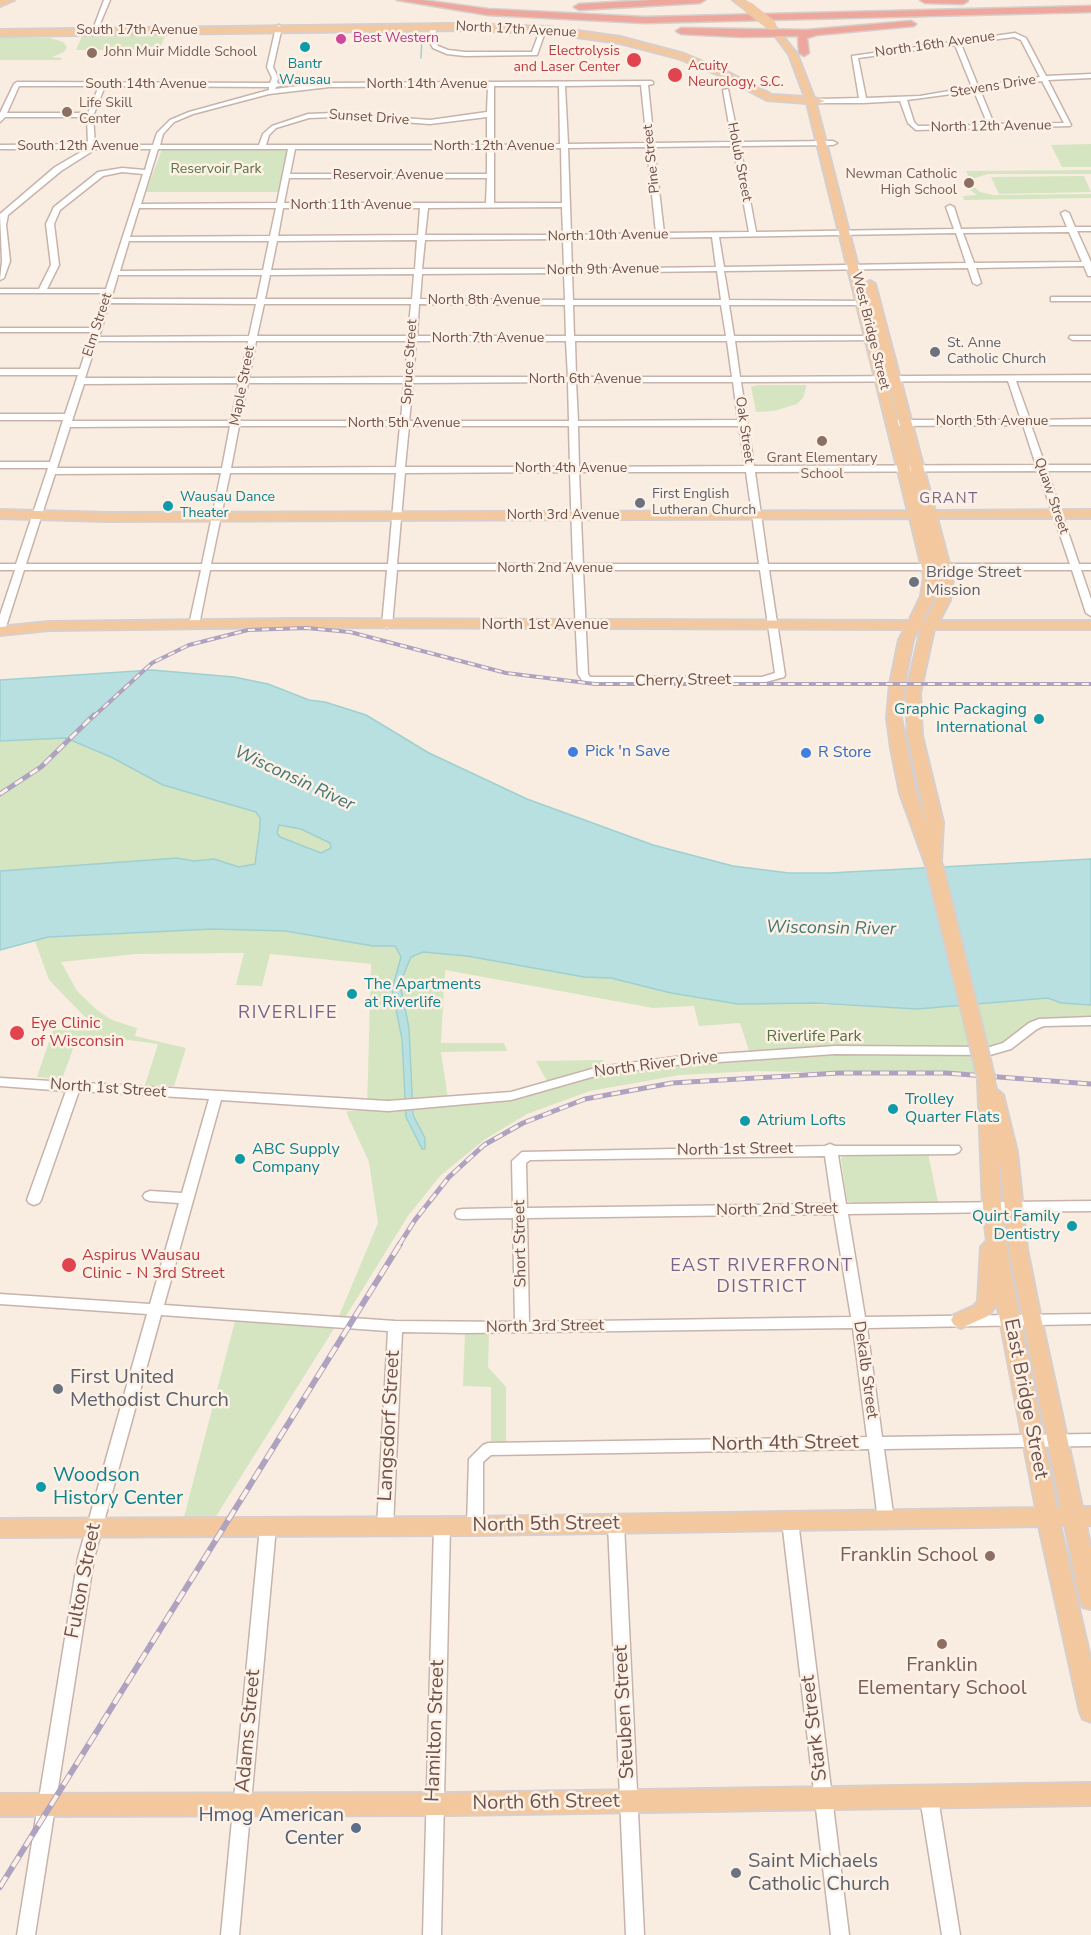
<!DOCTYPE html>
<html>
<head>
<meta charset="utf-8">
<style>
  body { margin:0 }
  canvas { display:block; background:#f9ede1 }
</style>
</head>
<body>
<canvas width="1091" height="1935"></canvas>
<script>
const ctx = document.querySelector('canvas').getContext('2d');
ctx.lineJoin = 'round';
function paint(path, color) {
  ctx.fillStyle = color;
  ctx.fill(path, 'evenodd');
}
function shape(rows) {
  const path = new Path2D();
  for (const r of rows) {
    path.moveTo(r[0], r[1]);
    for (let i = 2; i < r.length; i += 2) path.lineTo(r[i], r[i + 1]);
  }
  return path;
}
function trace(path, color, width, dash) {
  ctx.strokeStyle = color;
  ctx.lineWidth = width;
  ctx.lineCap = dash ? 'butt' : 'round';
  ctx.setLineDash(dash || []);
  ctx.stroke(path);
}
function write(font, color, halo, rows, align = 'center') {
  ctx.font = font + ' "Nunito Sans",sans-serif';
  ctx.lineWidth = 5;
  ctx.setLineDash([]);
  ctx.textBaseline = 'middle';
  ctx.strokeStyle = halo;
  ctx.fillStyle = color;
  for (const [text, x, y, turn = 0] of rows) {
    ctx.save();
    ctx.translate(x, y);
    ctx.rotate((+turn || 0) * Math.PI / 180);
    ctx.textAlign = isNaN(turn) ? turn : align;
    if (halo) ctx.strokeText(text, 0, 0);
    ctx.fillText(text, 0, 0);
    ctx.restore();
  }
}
paint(shape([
  [82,36,165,36,159,50,76,50],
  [0,37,50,38,63,42,67,47,64,52,52,57,62,58,61,60,0,60],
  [1091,144,1091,167,1062,167,1051,145],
  [162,149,286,149,287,150,279,192,146,192],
  [1091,170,1091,174,988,174,975,178,971,184,980,192,994,195,1091,194,1091,198,964,200,963,196,977,195,963,185,968,176,966,171],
  [1084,176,1091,192,999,194,991,177],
  [757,385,806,385,806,388,803,398,797,404,774,411,756,412,751,387],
  [65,738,111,757,163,785,256,812,260,818,260,827,255,864,239,867,214,859,194,861,177,858,0,871,0,741],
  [279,825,301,829,330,843,331,848,321,853,280,837,277,833],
  [205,929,280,931,373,946,396,946,401,957,392,989,402,1039,406,1117,425,1148,422,1132,413,1115,409,1028,401,989,402,978,411,957,423,952,467,955,584,977,611,978,789,1003,917,1009,1048,998,1061,1003,1091,1005,1091,1018,1039,1020,1008,1041,986,1047,993,1076,755,1071,680,1075,590,1091,527,1114,484,1140,440,1176,408,1216,346,1316,339,1316,378,1223,369,1162,347,1114,347,1111,367,1110,371,964,270,954,262,986,236,985,244,953,136,954,61,962,77,991,97,1010,112,1020,137,1028,135,1036,186,1048,174,1086,145,1085,158,1044,107,1037,105,1040,77,1038,62,1079,37,1077,53,1030,79,1030,88,1020,49,980,35,941,48,937],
  [445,970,653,1008,694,1006,699,1026,740,1023,751,1057,738,1062,630,1068,608,1072,603,1060,536,1061,551,1089,510,1099,449,1105,441,1052,507,1051,504,1043,441,1043],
  [928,1153,938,1202,855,1203,847,1201,841,1159,844,1155],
  [235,1321,335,1327,215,1518,184,1517],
  [465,1332,489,1332,488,1367,506,1387,506,1443,491,1443,491,1387,463,1386]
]), '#d5e5c1');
const water = shape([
  [152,670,234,677,268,684,309,700,325,702,366,715,429,753,527,799,653,845,733,866,789,873,829,873,1091,859,1091,1005,1061,1003,1048,998,917,1009,815,1003,738,1004,671,993,611,978,584,977,467,956,423,952,411,957,402,978,401,989,409,1028,413,1115,425,1138,425,1149,422,1149,406,1117,402,1039,392,989,401,957,395,946,373,946,285,931,213,929,48,937,0,950,0,871,177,858,194,861,214,859,239,867,255,864,260,827,260,818,256,812,163,785,111,757,66,738,0,741,0,680,152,670],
  [279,825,301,829,330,843,331,848,321,853,280,837,277,833,279,825]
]);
paint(water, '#b8e0e0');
trace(water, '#9fd0d1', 1.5);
trace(shape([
  [403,33,422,36,421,58]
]), '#9fd0d1', 1.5);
const minor = shape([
  [104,0,110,0,97,31,92,32,104,0],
  [279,25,282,27,273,67,278,78,277,83,284,85,276,87,275,89,322,83,651,81,653,82,653,84,648,85,654,143,732,142,723,90,728,89,739,142,833,141,837,143,833,145,740,146,756,232,954,229,946,207,950,205,954,207,961,229,1067,227,1061,213,1065,211,1069,213,1075,227,1091,227,1091,231,1077,231,1091,262,1091,276,1088,276,1084,266,976,268,981,283,977,285,973,283,968,268,724,271,729,300,863,301,867,303,863,305,729,305,734,336,881,336,885,338,881,340,735,341,740,377,1091,375,1091,381,1016,381,1030,420,1091,419,1091,425,1031,425,1045,465,1091,465,1091,471,1047,471,1079,564,1091,564,1091,570,1081,570,1091,599,1091,616,1086,613,1072,570,769,570,785,675,784,677,762,683,587,683,583,682,578,674,573,570,397,570,392,625,387,628,382,625,387,570,210,570,199,625,194,628,189,625,201,570,24,570,5,630,0,633,0,615,15,570,0,570,0,564,16,564,48,468,0,468,0,462,50,462,63,420,0,420,0,414,65,414,78,375,0,375,0,369,80,369,92,332,0,332,0,328,93,328,104,293,0,293,0,289,39,289,51,265,46,224,54,207,98,172,122,168,145,170,151,149,93,149,91,152,61,171,8,215,6,225,10,261,4,278,0,280,2,261,0,214,55,167,86,149,0,149,0,145,88,144,87,117,5,117,0,122,0,113,14,84,17,82,270,83,272,78,267,67,276,27,279,25],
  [641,85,647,143,568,144,565,86,641,85],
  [19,86,99,86,88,113,7,113,19,86],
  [105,86,269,87,269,90,189,112,170,120,157,133,153,145,95,145,93,116,105,86],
  [488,86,487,112,430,120,334,113,308,114,272,126,263,134,259,145,160,145,163,134,174,122,193,114,269,94,329,87,488,86],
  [494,86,559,86,560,144,494,145,494,86],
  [334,117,430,124,487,117,487,145,266,145,269,135,276,128,309,118,334,117],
  [733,146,749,232,664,233,654,147,733,146],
  [647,147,656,233,571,235,568,148,647,147],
  [561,148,562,203,494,203,494,149,561,148],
  [158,149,288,149,277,203,141,204,158,149],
  [295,149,487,149,487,174,290,174,295,149],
  [122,172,143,174,106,289,47,289,59,265,54,224,60,210,103,176,122,172],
  [289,178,487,178,486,203,284,203,289,178],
  [562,207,563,235,425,235,428,208,562,207],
  [139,208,276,208,270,236,130,237,139,208],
  [283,208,420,208,418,235,278,236,283,208],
  [1069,232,1082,262,974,263,963,233,1069,232],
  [956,233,966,263,724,267,719,237,956,233],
  [712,237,716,267,572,269,571,239,712,237],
  [563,239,564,269,422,269,425,240,563,239],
  [417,240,415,269,271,270,277,241,417,240],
  [129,241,269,241,263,270,120,271,129,241],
  [717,271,721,300,573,300,572,273,717,271],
  [564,273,565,300,420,299,422,274,564,273],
  [414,274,412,299,265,299,270,275,414,274],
  [118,275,262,275,257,299,111,299,118,275],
  [109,303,256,304,249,336,99,337,109,303],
  [264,304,411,304,408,336,257,336,264,304],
  [419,304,565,305,566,336,417,336,419,304],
  [573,305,721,305,726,336,574,336,573,305],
  [97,341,248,341,240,378,85,378,97,341],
  [256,341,408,341,405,377,249,378,256,341],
  [416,341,566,341,568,377,413,377,416,341],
  [575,341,727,341,732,377,576,377,575,341],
  [1008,381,1021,420,895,420,891,423,895,426,1023,425,1036,465,754,466,741,382,1008,381],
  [568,382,569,421,409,421,413,383,568,382],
  [576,382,733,382,738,420,578,421,576,382],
  [239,383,231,421,72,421,84,384,239,383],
  [248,383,404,383,401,421,240,421,248,383],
  [230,426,222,468,57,468,70,427,230,426],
  [239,426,400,426,396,467,231,468,239,426],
  [409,426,569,426,570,467,405,467,409,426],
  [578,426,739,426,745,466,579,467,578,426],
  [1038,471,1070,564,768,564,755,472,1038,471],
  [570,472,573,564,397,564,405,473,570,472],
  [579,472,746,472,759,564,583,564,579,472],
  [221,473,202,564,26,564,55,474,221,473],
  [230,473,396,473,388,564,211,564,230,473],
  [583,570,760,570,775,673,762,677,590,677,588,674,583,570],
  [433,25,436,27,435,41,438,46,448,50,465,52,532,52,539,33,554,28,557,30,544,35,537,55,465,56,447,54,433,48,429,41,430,27,433,25],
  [1015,33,1026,38,1046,76,1091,74,1091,78,1048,80,1071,125,1070,126,916,130,908,123,900,101,863,103,821,103,818,101,821,99,859,98,852,56,953,42,956,39,959,41,1015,33],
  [1014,37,1021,40,1040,77,978,86,961,44,1014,37],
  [955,45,972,87,920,96,866,98,858,58,955,45],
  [1042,81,1064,123,994,124,980,90,1042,81],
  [974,91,988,125,918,126,914,122,907,100,974,91],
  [1051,297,1091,297,1091,301,1051,301,1051,297],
  [1070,336,1091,336,1091,340,1073,340,1069,338,1070,336],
  [1091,1017,1091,1025,1044,1026,1037,1029,1011,1049,990,1055,835,1054,675,1065,599,1075,511,1100,388,1111,221,1100,164,1305,395,1321,515,1322,513,1218,462,1219,457,1218,455,1214,457,1210,462,1209,513,1208,512,1161,522,1152,825,1146,830,1144,835,1146,959,1146,961,1149,959,1152,954,1154,838,1155,846,1204,1091,1201,1091,1211,848,1214,865,1317,1091,1314,1091,1324,867,1328,882,1437,1091,1434,1091,1446,884,1449,894,1520,891,1525,886,1526,881,1525,878,1520,869,1449,491,1455,483,1462,483,1526,480,1531,475,1532,470,1531,467,1526,469,1459,483,1445,488,1443,867,1437,853,1328,464,1333,402,1332,393,1527,390,1532,385,1533,380,1532,377,1527,388,1331,161,1315,94,1558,35,1935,17,1935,78,1558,147,1314,0,1304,0,1294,150,1304,179,1203,150,1201,145,1199,143,1196,145,1193,150,1191,182,1193,209,1099,79,1091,41,1200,39,1203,34,1205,29,1203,27,1200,66,1091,0,1086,0,1078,388,1101,511,1092,599,1067,675,1057,835,1046,990,1047,1003,1043,1029,1023,1039,1019,1091,1017],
  [825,1156,832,1204,527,1208,526,1163,530,1160,825,1156],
  [834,1214,851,1317,529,1322,527,1218,834,1214],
  [790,1515,795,1516,798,1521,849,1935,831,1935,782,1521,785,1516,790,1515],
  [616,1518,621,1519,624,1524,644,1935,626,1935,608,1524,611,1519,616,1518],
  [442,1520,447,1521,450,1526,441,1935,423,1935,434,1526,437,1521,442,1520],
  [268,1521,273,1522,276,1527,239,1935,221,1935,260,1527,263,1522,268,1521],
  [929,1790,935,1792,938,1798,960,1935,942,1935,920,1798,923,1792,929,1790]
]);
const major = shape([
  [0,0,14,0,0,6,0,0],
  [733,0,743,0,752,7,745,9,733,0],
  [771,22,797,54,814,98,825,101,816,104,921,511,865,284,870,281,875,284,935,511,1091,510,1091,518,937,518,953,579,950,600,939,621,1091,621,1091,629,934,629,920,693,922,736,943,822,941,862,943,868,941,871,929,871,927,868,900,793,891,748,887,718,890,684,899,640,905,629,295,627,49,630,0,635,0,627,49,622,295,619,909,621,921,596,924,576,910,518,108,521,0,518,0,510,108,513,908,511,807,103,767,100,719,75,678,58,620,43,548,33,454,30,0,36,0,30,454,24,548,27,620,37,684,54,725,71,772,95,805,97,789,54,767,25,771,22],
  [923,518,939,579,936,600,925,621,922,621,935,596,938,576,923,518],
  [918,629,921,629,906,693,908,736,927,825,916,793,901,718,904,684,913,640,918,629],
  [987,1075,993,1077,996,1089,1003,1095,1017,1152,1027,1249,1039,1309,1082,1507,1091,1507,1091,1525,1086,1525,1091,1550,1091,1609,1083,1607,1080,1600,1065,1525,1060,1525,1091,1662,1091,1722,1083,1719,1080,1712,1039,1526,475,1535,0,1537,0,1519,475,1517,1036,1508,997,1304,988,1316,968,1325,961,1328,954,1325,951,1320,954,1315,974,1306,978,1301,981,1247,987,1241,983,1207,978,1081,987,1075],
  [999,1151,1009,1249,1061,1508,1057,1508,1011,1274,1001,1207,999,1151],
  [1091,1783,1091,1805,452,1815,0,1816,0,1794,452,1793,1091,1783]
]);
const highway = shape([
  [397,0,422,0,488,9,645,17,1091,6,1091,12,645,23,488,15,397,0],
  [652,0,705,0,700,3,579,10,574,7,579,4,652,0],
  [920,0,967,0,968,1,963,4,925,3,920,0],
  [911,21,916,24,914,26,817,35,807,38,809,53,804,56,799,53,798,36,741,37,681,34,676,31,681,28,806,30,911,21]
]);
trace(minor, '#c8b3aa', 3);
trace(major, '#d6cfcd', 4);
trace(highway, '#d6cfcd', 3);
paint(minor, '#fff');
paint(major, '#f3c89f');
paint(highway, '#eea79d');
const railFar2 = shape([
  [93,717,152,663,189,645,248,630,306,628,350,632,506,673,595,684,1091,684]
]);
const railFar1 = shape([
  [0,794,41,767,94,715],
  [399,1245,415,1220,449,1177,484,1145,523,1123,585,1099,672,1083,839,1073,946,1073,1091,1084]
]);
const rail = shape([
  [0,1887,400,1244]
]);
trace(railFar2, '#aea2c1', 4);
trace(railFar1, '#aea2c1', 5);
trace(rail, '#aea2c1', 6);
trace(railFar2, '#fdf1e6', 2, [7]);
trace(railFar1, '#fdf1e6', 3, [9]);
trace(rail, '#fdf1e6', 4, [12]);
const majorBridgeFar1 = shape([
  [748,7,771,25]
]);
const majorBridge = shape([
  [935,868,987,1081]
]);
trace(majorBridgeFar1, '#d6cfcd', 11, []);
trace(majorBridge, '#d6cfcd', 20, []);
trace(majorBridgeFar1, '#f3c89f', 10);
trace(majorBridge, '#f3c89f', 16);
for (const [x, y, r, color] of [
  [341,39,6,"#d1479c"],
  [305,47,6,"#0f9aa8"],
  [92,53,6,"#8d6e63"],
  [634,60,8,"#e0444e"],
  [675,75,8,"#e0444e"],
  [67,112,6,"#8d6e63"],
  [969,183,6,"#8d6e63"],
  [935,352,6,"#6b7280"],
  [822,441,6,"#8d6e63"],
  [640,503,6,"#6b7280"],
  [168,506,6,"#0f9aa8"],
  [914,582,6,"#6b7280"],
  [1039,719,6,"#0f9aa8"],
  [573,752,6,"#3f7fe0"],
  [806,753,6,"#3f7fe0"],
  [352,994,6,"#0f9aa8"],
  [17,1033,8,"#e0444e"],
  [893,1109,6,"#0f9aa8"],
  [745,1121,6,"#0f9aa8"],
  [240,1159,6,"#0f9aa8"],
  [1072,1226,6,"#0f9aa8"],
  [69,1265,8,"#e0444e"],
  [58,1389,6,"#6b7280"],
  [41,1487,6,"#0f9aa8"],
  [990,1556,6,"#8d6e63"],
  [942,1644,6,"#8d6e63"],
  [356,1828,6,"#5c6f8a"],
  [736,1873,6,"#6b7280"]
]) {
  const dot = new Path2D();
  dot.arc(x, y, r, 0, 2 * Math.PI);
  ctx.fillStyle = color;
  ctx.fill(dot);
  trace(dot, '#fdf1e6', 2);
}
write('14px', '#6e524b', '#fdf1e6', [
  ["North 17th Avenue",516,30,3],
  ["South 17th Avenue",137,31],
  ["North 16th Avenue",935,45,-8],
  ["South 14th Avenue",146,85],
  ["North 14th Avenue",427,85],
  ["Stevens Drive",993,87,-9],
  ["Sunset Drive",369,118,4],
  ["North 12th Avenue",991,127,-1],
  ["South 12th Avenue",78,147],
  ["North 12th Avenue",494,147],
  ["Pine Street",652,159,-96],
  ["Holub Street",739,162,79],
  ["Reservoir Avenue",388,176],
  ["North 11th Avenue",351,206],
  ["North 10th Avenue",608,236,-1],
  ["North 9th Avenue",603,270,-1],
  ["North 8th Avenue",484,301],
  ["Elm Street",98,325,-72],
  ["West Bridge Street",870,331,76],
  ["North 7th Avenue",488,339],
  ["Spruce Street",410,362,-86],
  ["North 6th Avenue",585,380],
  ["Maple Street",243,386,-79],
  ["North 5th Avenue",992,422],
  ["North 5th Avenue",404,424],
  ["Oak Street",744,430,82],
  ["North 4th Avenue",571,469],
  ["Quaw Street",1051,496,71],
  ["North 3rd Avenue",563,516],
  ["North 2nd Avenue",555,569]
]);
write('14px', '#b23c85', '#fdf1e6', [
  ["Best Western",353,39]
], 'left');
write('14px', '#be3a42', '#fdf1e6', [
  ["Electrolysis",620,52],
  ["and Laser Center",620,68],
  ["Acuity",688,67,"left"],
  ["Neurology, S.C.",688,83,"left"]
], 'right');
write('14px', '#785e54', '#fdf1e6', [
  ["John Muir Middle School",104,53],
  ["Life Skill",79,104],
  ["Center",79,120],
  ["Newman Catholic",957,175,"right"],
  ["High School",957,191,"right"],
  ["Grant Elementary",822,459,"center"],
  ["School",822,475,"center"]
], 'left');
write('14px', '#0d838f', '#fdf1e6', [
  ["Bantr",305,65],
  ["Wausau",305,81],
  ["Wausau Dance",180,498,"left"],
  ["Theater",180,514,"left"]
]);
write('14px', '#587344', '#fdf1e6', [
  ["Reservoir Park",216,170]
]);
write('14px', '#5b616d', '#fdf1e6', [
  ["St. Anne",947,344],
  ["Catholic Church",947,360],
  ["First English",652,495],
  ["Lutheran Church",652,511]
], 'left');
ctx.letterSpacing = '1.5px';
write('15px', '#78638b', '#fdf1e6', [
  ["GRANT",949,499]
]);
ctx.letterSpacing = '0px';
write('16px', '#5b616d', '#fdf1e6', [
  ["Bridge Street",926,573],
  ["Mission",926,591]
], 'left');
write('16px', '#6e524b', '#fdf1e6', [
  ["North 1st Avenue",545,625],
  ["Cherry Street",683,681,-1],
  ["North River Drive",656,1065,-7],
  ["North 1st Street",108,1089,4],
  ["North 1st Street",735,1150,-1],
  ["North 2nd Street",777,1210,-1],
  ["Short Street",521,1244,-91],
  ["North 3rd Street",545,1327,-1],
  ["Dekalb Street",865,1370,82]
]);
write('16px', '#0d838f', '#fdf1e6', [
  ["Graphic Packaging",1027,710,"right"],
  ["International",1027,728,"right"],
  ["The Apartments",364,985],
  ["at Riverlife",364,1003],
  ["Trolley",905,1100],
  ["Quarter Flats",905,1118],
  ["Atrium Lofts",757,1121],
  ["ABC Supply",252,1150],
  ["Company",252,1168],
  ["Quirt Family",1060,1217,"right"],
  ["Dentistry",1060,1235,"right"]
], 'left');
write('16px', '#366cbe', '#fdf1e6', [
  ["Pick 'n Save",585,752],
  ["R Store",818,753]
], 'left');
write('16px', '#be3a42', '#fdf1e6', [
  ["Eye Clinic",31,1024],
  ["of Wisconsin",31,1042],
  ["Aspirus Wausau",82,1256],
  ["Clinic - N 3rd Street",82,1274]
], 'left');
write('16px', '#587344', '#fdf1e6', [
  ["Riverlife Park",814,1037]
]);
write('italic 18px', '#437779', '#fdf1e6', [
  ["Wisconsin River",294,779,25],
  ["Wisconsin River",831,929,1]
]);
ctx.letterSpacing = '1.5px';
write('18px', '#78638b', '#fdf1e6', [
  ["RIVERLIFE",288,1014],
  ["EAST RIVERFRONT",762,1267],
  ["DISTRICT",762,1288]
]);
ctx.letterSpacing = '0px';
write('20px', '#5b616d', '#fdf1e6', [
  ["First United",70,1378],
  ["Methodist Church",70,1401],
  ["Saint Michaels",748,1862],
  ["Catholic Church",748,1885]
], 'left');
write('20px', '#6e524b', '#fdf1e6', [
  ["East Bridge Street",1025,1399,79],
  ["Langsdorf Street",390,1426,-87],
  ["North 4th Street",785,1444,-1],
  ["North 5th Street",546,1525,-1],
  ["Fulton Street",84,1581,-79],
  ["Steuben Street",625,1712,-93],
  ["Stark Street",815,1728,-97],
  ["Adams Street",249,1731,-85],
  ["Hamilton Street",436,1731,-88],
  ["North 6th Street",546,1803,-1]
]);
write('20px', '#0d838f', '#fdf1e6', [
  ["Woodson",53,1476],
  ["History Center",53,1499]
], 'left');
write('20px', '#785e54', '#fdf1e6', [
  ["Franklin School",978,1556],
  ["Franklin",942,1666,"center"],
  ["Elementary School",942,1689,"center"]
], 'right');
write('20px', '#4e5e75', '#fdf1e6', [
  ["Hmog American",344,1816],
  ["Center",344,1839]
], 'right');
</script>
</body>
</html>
